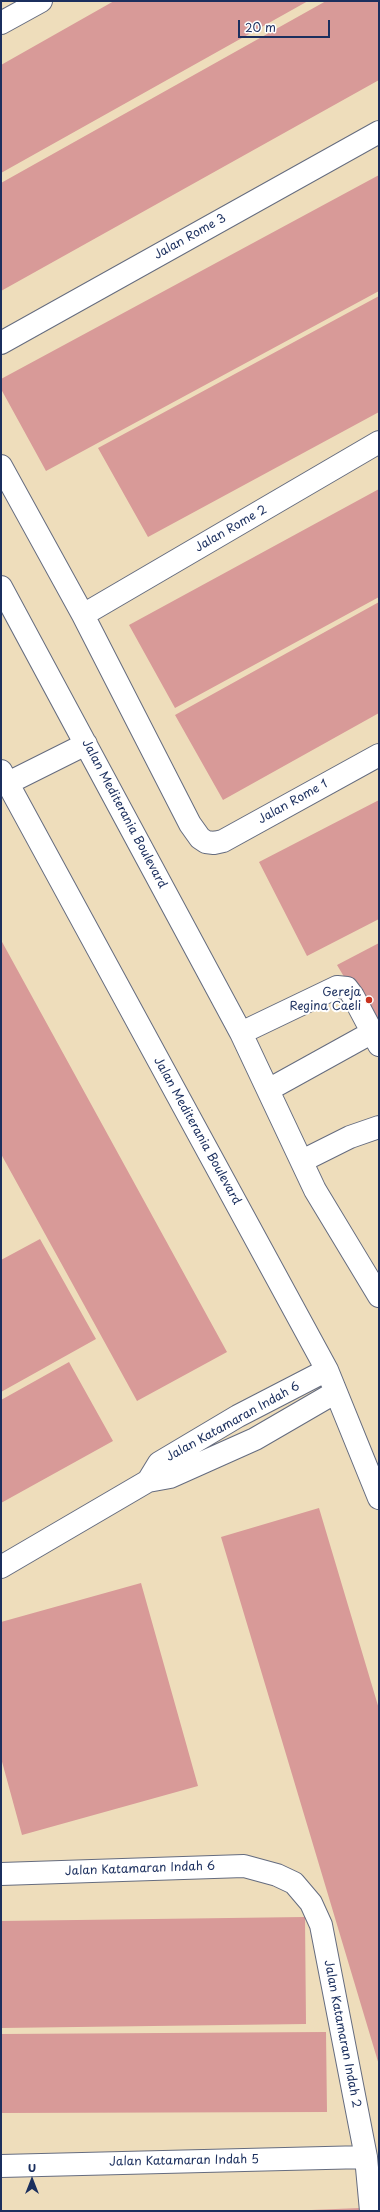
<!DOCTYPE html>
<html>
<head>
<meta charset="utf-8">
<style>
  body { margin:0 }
  #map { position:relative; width:380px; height:2212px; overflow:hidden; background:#edb; font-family:"Playpen Sans",sans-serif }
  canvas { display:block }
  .frame { position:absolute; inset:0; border:2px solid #1b2f5e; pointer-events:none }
  .north { position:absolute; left:12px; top:2160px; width:40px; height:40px; -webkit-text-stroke:3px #fff; paint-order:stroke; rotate:0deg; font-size:11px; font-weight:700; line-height:16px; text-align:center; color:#1b2f5e }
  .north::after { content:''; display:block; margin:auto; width:14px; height:18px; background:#1b2f5e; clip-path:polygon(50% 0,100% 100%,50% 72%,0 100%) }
  .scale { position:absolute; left:238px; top:20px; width:92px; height:18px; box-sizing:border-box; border:2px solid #1b2f5e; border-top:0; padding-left:5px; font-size:12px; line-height:14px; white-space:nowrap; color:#1b2f5e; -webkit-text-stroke:3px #fff; paint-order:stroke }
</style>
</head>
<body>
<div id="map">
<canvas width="380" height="2212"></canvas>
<div class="frame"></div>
<div class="north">U</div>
<div class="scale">20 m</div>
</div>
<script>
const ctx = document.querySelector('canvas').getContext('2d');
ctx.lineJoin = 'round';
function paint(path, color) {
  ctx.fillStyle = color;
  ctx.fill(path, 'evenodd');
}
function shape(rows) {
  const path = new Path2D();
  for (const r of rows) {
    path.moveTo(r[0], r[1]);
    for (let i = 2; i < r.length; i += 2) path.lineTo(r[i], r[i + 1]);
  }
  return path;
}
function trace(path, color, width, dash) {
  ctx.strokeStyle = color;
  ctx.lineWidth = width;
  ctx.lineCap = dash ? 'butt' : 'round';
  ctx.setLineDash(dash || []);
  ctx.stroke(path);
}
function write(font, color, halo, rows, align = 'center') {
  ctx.font = font + ' "Playpen Sans",sans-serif';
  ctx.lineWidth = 4;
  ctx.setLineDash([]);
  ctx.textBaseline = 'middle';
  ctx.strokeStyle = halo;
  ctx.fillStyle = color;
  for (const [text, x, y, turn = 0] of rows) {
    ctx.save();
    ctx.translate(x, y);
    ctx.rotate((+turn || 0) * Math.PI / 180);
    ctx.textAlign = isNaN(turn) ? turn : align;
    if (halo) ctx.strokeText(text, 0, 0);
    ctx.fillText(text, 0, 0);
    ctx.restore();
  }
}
paint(shape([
  [114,1,308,1,1,173,1,65],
  [326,1,379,1,379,80,1,291,1,183],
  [379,175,379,291,46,471,1,389,1,379],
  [379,296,379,412,148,537,98,448],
  [379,489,379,597,175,708,129,625],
  [379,602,379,713,223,800,175,715],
  [379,800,379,919,307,956,259,862],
  [1,940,227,1352,137,1401,1,1154],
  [379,943,379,1035,337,965],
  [40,1239,96,1339,1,1392,1,1260],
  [69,1362,113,1441,1,1503,1,1400],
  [319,1508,379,1709,379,2065,221,1537],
  [141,1583,198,1786,22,1835,1,1758,1,1622],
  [305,1917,306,2024,1,2028,1,1921],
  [326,2032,327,2112,1,2113,1,2034],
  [360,2208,360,2211,311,2211,311,2210]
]), '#d89a98');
const minor = shape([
  [1,23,41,1],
  [1,343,379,132],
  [1,466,83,615,190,824,200,838,206,842,214,843,223,841,379,755],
  [1,587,241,1033,315,1190,379,1296],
  [83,615,379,442],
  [1,771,327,1370,379,1498],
  [8,783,86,744],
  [241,1033,337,987,347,988,353,996,379,1045],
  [268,1090,371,1033],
  [302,1161,350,1137,379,1127],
  [148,1481,170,1477,255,1439,336,1392],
  [1,1567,148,1481,159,1463,238,1416,327,1370],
  [1,1874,244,1866,277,1875,294,1883,311,1903,321,1925,366,2157,371,2211],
  [1,2166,366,2157]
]);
trace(minor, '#656c7f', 24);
trace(minor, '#fff', 22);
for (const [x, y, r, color] of [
  [369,1000,4,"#c8321e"]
]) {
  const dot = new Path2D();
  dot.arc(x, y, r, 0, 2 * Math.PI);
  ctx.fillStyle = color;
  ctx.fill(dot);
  trace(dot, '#fff', 1.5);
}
write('12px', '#1b2f5e', '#fff', [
  ["Jalan Rome 3",190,237,-29],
  ["Jalan Rome 2",231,529,-30],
  ["Jalan Rome 1",293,802,-29],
  ["Jalan Mediterania Boulevard",124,814,62],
  ["Jalan Mediterania Boulevard",197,1131,61],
  ["Jalan Katamaran Indah 6",233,1422,-29],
  ["Jalan Katamaran Indah 6",140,1869,-2],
  ["Jalan Katamaran Indah 2",342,2034,79],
  ["Jalan Katamaran Indah 5",184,2161,-1]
]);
write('12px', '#1b2f5e', '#fff', [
  ["Gereja",361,993],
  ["Regina Caeli",361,1007]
], 'right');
</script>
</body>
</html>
